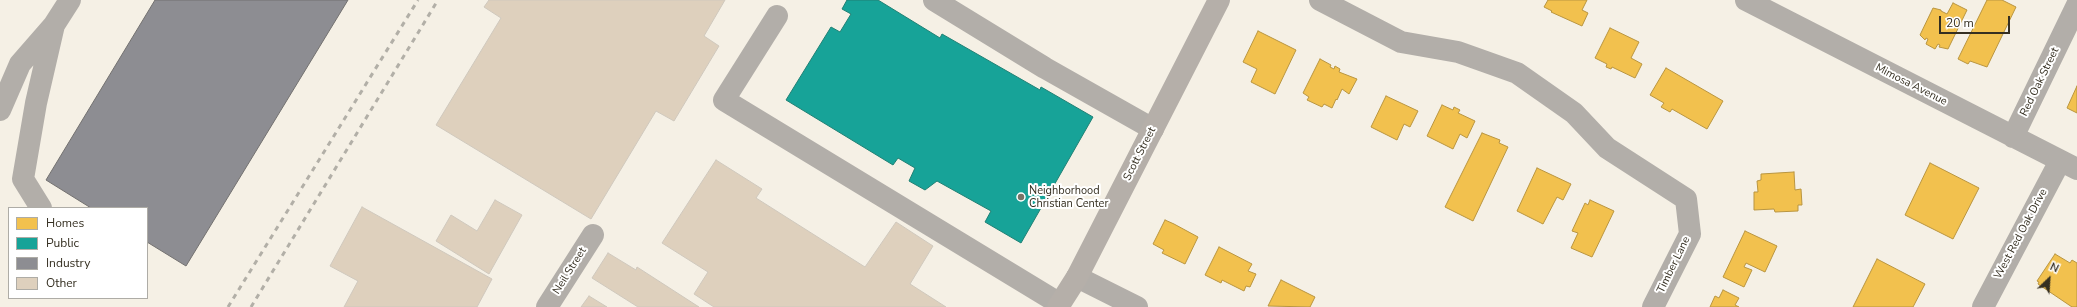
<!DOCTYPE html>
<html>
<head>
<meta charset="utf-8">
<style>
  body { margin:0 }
  #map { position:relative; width:2077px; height:307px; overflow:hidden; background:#f5f0e5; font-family:"Nunito Sans",sans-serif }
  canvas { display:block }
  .legend { position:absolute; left:8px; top:207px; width:140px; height:92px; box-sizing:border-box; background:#fff; border:1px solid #aeaca6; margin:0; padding:5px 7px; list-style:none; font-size:12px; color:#352f21 }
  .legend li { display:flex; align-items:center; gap:8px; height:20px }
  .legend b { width:20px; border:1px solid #aeaca6 }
  .north { position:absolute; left:2029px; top:259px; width:40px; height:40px; -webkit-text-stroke:3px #fff; paint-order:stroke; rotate:25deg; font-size:11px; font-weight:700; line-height:16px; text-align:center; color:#352f21 }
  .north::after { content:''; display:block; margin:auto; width:14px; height:18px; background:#352f21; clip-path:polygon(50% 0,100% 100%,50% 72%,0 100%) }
  .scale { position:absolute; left:1939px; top:16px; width:71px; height:18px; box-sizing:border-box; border:2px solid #352f21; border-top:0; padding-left:5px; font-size:12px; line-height:14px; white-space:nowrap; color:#352f21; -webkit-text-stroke:3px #fff; paint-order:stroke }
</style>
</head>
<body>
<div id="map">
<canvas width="2077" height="307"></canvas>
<ul class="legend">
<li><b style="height:11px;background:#f2c14e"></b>Homes</li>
<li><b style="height:11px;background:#17a398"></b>Public</li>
<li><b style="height:11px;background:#8d8d92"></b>Industry</li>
<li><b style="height:11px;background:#ded0bd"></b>Other</li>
</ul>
<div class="north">N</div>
<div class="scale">20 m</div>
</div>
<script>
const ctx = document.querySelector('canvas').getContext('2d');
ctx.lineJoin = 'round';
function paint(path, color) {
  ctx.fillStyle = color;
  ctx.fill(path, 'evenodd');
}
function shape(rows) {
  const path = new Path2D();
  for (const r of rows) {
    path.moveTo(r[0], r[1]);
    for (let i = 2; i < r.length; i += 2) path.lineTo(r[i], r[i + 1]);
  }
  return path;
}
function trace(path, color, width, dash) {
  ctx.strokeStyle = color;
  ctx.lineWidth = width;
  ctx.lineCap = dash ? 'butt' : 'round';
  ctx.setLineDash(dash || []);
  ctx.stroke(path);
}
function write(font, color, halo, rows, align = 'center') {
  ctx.font = font + ' "Nunito Sans",sans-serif';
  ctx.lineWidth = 4;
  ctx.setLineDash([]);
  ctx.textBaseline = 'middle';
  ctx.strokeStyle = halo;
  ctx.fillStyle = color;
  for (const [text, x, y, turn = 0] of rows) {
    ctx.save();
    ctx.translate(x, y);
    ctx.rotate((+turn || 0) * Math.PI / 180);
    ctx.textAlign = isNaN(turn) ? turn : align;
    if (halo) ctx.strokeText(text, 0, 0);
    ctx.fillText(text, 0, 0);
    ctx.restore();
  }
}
const homes = shape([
  [1548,0,1587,0,1582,10,1588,13,1582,26,1551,12,1552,11,1544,7,1548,0],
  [1987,0,2002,0,2016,7,1987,67,1970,61,1968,64,1958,59,1987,0],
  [1953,3,1967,10,1948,49,1939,47,1940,45,1938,44,1935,49,1926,44,1928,39,1926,38,1925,40,1920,35,1933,8,1941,10,1941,11,1947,14,1953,3],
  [1610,28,1639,42,1631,58,1642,64,1635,78,1612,67,1611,69,1606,67,1607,64,1595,58,1610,28],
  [1258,31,1296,50,1275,94,1251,82,1257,69,1243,62,1258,31],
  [1320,59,1331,65,1330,67,1334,69,1335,66,1340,69,1339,72,1357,79,1349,94,1342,89,1337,100,1336,99,1332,108,1324,104,1322,107,1307,100,1309,97,1303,93,1320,59],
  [1666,68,1723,101,1707,129,1672,109,1670,112,1661,107,1664,103,1650,95,1666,68],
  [2077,86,2077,113,2067,108,2077,86],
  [1386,96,1418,111,1410,127,1404,124,1397,140,1371,127,1386,96],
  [1442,105,1453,110,1454,107,1460,110,1458,113,1475,121,1467,138,1460,134,1453,149,1427,136,1442,105],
  [1482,133,1500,140,1499,143,1508,147,1473,221,1445,207,1482,133],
  [1930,163,1979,188,1953,239,1905,215,1930,163],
  [1537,168,1571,184,1563,200,1557,197,1543,224,1517,211,1537,168],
  [1794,172,1795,190,1801,189,1802,205,1798,205,1798,211,1775,212,1774,209,1754,210,1754,192,1758,192,1757,181,1761,180,1761,174,1794,172],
  [1590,200,1614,211,1592,257,1571,248,1578,233,1572,231,1585,203,1588,205,1590,200],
  [1165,220,1174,224,1198,237,1185,264,1162,253,1164,250,1153,244,1165,220],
  [1745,231,1777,246,1765,272,1746,263,1744,267,1752,270,1744,287,1723,277,1745,231],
  [1219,247,1252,264,1248,271,1256,274,1250,287,1246,286,1244,291,1222,280,1221,283,1205,275,1219,247],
  [2055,254,2070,263,2072,260,2077,263,2077,307,2072,307,2038,284,2039,282,2037,281,2055,254],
  [1877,259,1925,284,1913,307,1853,307,1877,259],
  [1281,280,1315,297,1310,307,1268,306,1281,280],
  [1723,290,1739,298,1735,305,1739,307,1710,307,1715,296,1719,298,1723,290]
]);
paint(homes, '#f2c14e');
trace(homes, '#b99540', 1);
const public = shape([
  [847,0,878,0,940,38,942,34,1040,90,1041,87,1093,117,1021,243,985,222,991,211,937,181,925,190,909,181,915,168,898,158,893,165,786,100,831,27,840,32,851,14,842,9,847,0]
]);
paint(public, '#17a398');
trace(public, '#208074', 1);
const industry = shape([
  [155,0,348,0,186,266,147,242,147,208,91,208,46,180,155,0]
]);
paint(industry, '#8d8d92');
trace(industry, '#737170', 1);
const building = shape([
  [489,0,725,0,704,36,719,46,674,121,656,111,591,219,436,125,501,18,484,7,489,0],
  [716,160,762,189,756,198,865,267,896,222,933,246,910,284,946,307,714,307,694,294,708,272,662,243,716,160],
  [495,200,522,215,489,274,436,241,451,215,477,231,495,200],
  [362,207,492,279,477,307,344,307,358,281,330,266,362,207],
  [608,253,636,270,637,267,699,307,638,307,592,278,608,253],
  [589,296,607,307,581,307,589,296]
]);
paint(building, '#ded0bd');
trace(building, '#cfc8bd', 1);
trace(shape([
  [934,0,1045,68,1153,129],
  [1320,0,1401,42,1458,52,1517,73,1574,113,1607,148,1686,199,1690,234,1653,307],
  [1746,0,2077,169],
  [777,16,724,100,1060,304],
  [0,110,20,64,54,25,70,0],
  [2013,137,2077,5],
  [41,208,23,179,36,103,54,25],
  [1077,277,1137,307],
  [547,307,593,235],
  [1983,307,2060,161]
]), '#b2aea9', 22);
trace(shape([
  [1058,307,1077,277,1219,0]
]), '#b5afa9', 22);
trace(shape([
  [228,307,418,0],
  [251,307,438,0]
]), '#b2afa7', 3, [5, 5]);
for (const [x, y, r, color] of [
  [1021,197,4,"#787366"]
]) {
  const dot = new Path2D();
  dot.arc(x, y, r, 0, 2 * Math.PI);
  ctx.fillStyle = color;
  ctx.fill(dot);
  trace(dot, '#fff', 1.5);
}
write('11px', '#352f21', '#fff', [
  ["Red Oak Street",2040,82,-64],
  ["Mimosa Avenue",1911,85,27],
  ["Scott Street",1140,154,-63],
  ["West Red Oak Drive",2021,234,-62],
  ["Timber Lane",1674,265,-64],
  ["Neil Street",570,271,-58]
]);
write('11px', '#352f21', '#fff', [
  ["Neighborhood",1029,191],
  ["Christian Center",1029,204]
], 'left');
</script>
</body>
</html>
